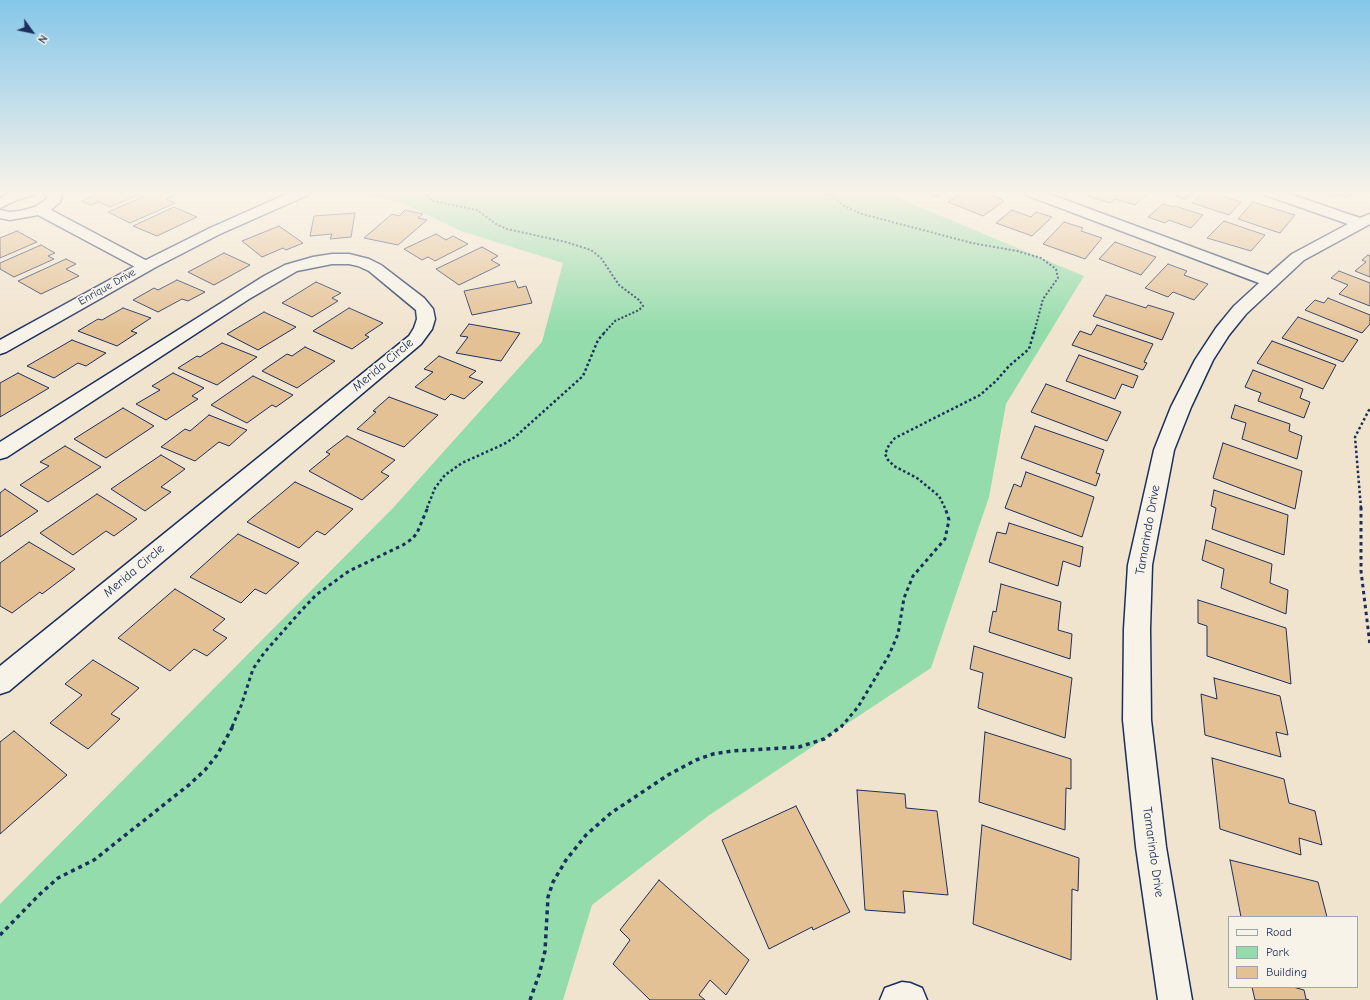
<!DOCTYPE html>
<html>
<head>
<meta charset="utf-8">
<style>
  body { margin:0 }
  #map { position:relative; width:1370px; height:1000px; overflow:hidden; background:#f1e4cf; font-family:"Comic Neue",sans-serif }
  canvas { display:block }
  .legend { position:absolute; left:1228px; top:916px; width:130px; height:72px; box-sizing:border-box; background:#f7f3e8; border:1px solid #9fa5b1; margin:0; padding:5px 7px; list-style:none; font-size:12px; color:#1b2f5e }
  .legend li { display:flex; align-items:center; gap:8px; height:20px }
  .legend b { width:20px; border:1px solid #9fa5b1 }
  .north { position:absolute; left:12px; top:12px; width:40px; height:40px; -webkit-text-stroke:3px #f7f3e8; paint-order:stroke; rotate:123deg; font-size:11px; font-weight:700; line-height:16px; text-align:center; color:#1b2f5e }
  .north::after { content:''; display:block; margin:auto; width:14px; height:18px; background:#1b2f5e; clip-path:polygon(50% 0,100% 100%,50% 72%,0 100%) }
</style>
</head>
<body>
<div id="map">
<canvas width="1370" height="1000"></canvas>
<ul class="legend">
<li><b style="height:5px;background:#f7f3e8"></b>Road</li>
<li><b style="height:11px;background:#94dcab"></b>Park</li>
<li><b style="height:11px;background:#e4c195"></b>Building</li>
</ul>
<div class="north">N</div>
</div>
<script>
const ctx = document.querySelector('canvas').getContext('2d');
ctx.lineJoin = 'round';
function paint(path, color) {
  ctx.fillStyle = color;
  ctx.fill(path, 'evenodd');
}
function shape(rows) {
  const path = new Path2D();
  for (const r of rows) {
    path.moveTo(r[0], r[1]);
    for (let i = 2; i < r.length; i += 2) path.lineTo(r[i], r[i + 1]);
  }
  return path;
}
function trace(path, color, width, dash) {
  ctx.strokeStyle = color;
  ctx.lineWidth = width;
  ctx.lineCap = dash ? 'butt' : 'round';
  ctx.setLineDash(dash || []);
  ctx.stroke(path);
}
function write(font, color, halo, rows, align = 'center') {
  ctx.font = font + ' "Comic Neue",sans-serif';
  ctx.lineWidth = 3.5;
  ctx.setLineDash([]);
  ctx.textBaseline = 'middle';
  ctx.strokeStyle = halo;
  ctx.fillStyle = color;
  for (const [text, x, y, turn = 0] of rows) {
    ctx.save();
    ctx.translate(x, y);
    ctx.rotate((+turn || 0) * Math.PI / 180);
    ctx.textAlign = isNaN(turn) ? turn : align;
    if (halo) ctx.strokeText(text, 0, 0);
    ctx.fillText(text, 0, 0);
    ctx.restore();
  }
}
paint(shape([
  [350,192,884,192,1084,276,1006,404,989,497,931,668,708,816,592,905,563,1000,0,1000,0,904,393,508,542,342,563,263,461,231,400,202]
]), '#94dcab');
const building = shape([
  [102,192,142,192,143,193,110,207,99,202,91,205,81,201,102,192],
  [165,192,174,192,178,194,166,199,175,203,130,223,108,212,152,193,157,195,165,192],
  [925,192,946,192,938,197,925,192],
  [963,192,986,192,1004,201,983,216,948,202,963,192],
  [1093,192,1140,192,1147,194,1135,205,1115,199,1110,203,1088,196,1093,192],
  [1165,192,1192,192,1185,199,1165,192],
  [1203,192,1223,192,1225,193,1222,196,1241,202,1229,215,1192,203,1203,192],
  [1322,192,1356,192,1347,197,1339,194,1334,197,1322,192],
  [1253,202,1295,215,1280,233,1238,219,1253,202],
  [1163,204,1174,207,1175,206,1203,215,1191,228,1169,220,1165,223,1148,217,1163,204],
  [174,207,197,217,157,236,133,226,174,207],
  [405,210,423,214,418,218,427,220,398,245,364,238,392,214,399,216,405,210],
  [1012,210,1031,217,1036,212,1052,217,1032,236,996,223,1012,210],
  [355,213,351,237,330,239,332,234,310,236,314,216,355,213],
  [1224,221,1265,235,1251,251,1207,238,1224,221],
  [1064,222,1083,228,1081,231,1102,238,1085,259,1043,244,1064,222],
  [279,226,303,243,286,250,283,248,262,257,242,241,279,226],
  [17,231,37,242,0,258,0,238,17,231],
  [436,234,446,240,453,236,468,244,435,261,428,257,422,260,404,249,436,234],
  [1115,242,1156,257,1141,275,1099,259,1115,242],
  [41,245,55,253,48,256,54,259,14,277,0,269,0,263,41,245],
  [482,247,498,256,491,260,500,265,459,285,436,269,482,247],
  [224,253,250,265,214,285,188,272,224,253],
  [1368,255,1370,256,1370,277,1355,271,1366,262,1362,260,1368,255],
  [66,259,76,264,66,269,79,276,41,294,18,281,66,259],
  [1168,264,1187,271,1184,275,1208,284,1194,300,1173,292,1168,297,1145,288,1168,264],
  [1339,271,1370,283,1370,306,1339,294,1348,285,1331,278,1339,271],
  [177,280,205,292,188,301,182,299,158,312,133,300,154,288,158,290,177,280],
  [515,281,518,288,526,286,532,303,472,315,464,291,515,281],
  [316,282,341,293,332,298,338,301,312,317,282,303,316,282],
  [1106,295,1146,308,1148,305,1174,313,1162,340,1093,316,1106,295],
  [1328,298,1370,315,1370,324,1362,333,1305,310,1315,300,1324,303,1328,298],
  [123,308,151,318,131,331,137,333,117,346,78,331,98,319,102,320,123,308],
  [349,308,383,323,365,335,369,337,352,349,313,331,349,308],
  [264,312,296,327,258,350,227,334,264,312],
  [1298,317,1358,340,1343,362,1282,338,1298,317],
  [469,324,520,333,501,361,456,353,468,337,460,336,469,324],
  [1097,325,1153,344,1144,362,1147,363,1143,370,1072,345,1080,331,1091,335,1097,325],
  [72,340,106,353,86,366,78,363,54,378,27,366,72,340],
  [1272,341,1336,365,1323,389,1257,363,1272,341],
  [222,343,257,357,217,385,178,368,197,356,200,357,222,343],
  [305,347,335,361,297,388,262,371,287,354,292,356,305,347],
  [1079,355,1138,376,1133,388,1122,384,1115,399,1066,381,1079,355],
  [439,356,476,371,469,377,483,382,464,399,451,394,445,400,415,387,433,372,424,369,439,356],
  [1253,370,1303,389,1300,398,1310,402,1304,418,1258,401,1261,393,1245,387,1253,370],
  [18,373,49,388,0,417,0,383,18,373],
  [173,373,204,388,192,396,198,399,166,420,136,404,160,390,152,386,173,373],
  [253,376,293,395,276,407,272,405,247,423,211,405,253,376],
  [1046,384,1121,412,1107,441,1031,412,1046,384],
  [389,397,438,415,404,447,357,429,376,412,373,411,389,397],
  [1235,405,1290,424,1289,431,1302,436,1297,459,1242,439,1246,423,1231,418,1235,405],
  [123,408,154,426,106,458,74,439,123,408],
  [209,415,247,430,229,446,219,442,195,461,161,447,185,429,190,431,209,415],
  [1035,426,1104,450,1096,473,1100,474,1096,486,1021,458,1035,426],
  [347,436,395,460,381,472,389,476,362,500,309,471,330,454,326,452,347,436],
  [1223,443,1302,471,1295,509,1213,478,1223,443],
  [65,446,101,467,48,502,20,485,49,466,40,462,65,446],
  [161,455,185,469,161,487,171,492,145,511,111,489,161,455],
  [1026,472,1094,497,1082,537,1005,508,1014,484,1021,487,1026,472],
  [295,482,353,509,325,535,317,531,299,548,247,522,295,482],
  [5,489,38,511,0,537,0,493,5,489],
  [1214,490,1288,515,1284,555,1212,529,1216,508,1211,506,1214,490],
  [97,494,137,519,114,536,106,531,73,555,40,533,97,494],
  [1009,523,1083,547,1080,567,1063,561,1058,586,989,562,997,532,1006,534,1009,523],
  [238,534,299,563,266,594,255,589,241,603,190,577,238,534],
  [1206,540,1272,564,1270,583,1288,590,1286,614,1221,588,1224,569,1202,560,1206,540],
  [29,542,75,569,42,594,40,592,12,613,0,606,0,563,29,542],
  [1001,584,1061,602,1058,630,1072,634,1070,659,989,632,993,611,996,612,1001,584],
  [175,589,225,619,213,630,227,638,207,656,194,649,170,671,118,638,175,589],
  [1198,600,1286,628,1291,684,1207,656,1207,626,1198,623,1198,600],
  [974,646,1072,678,1065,738,978,708,983,673,970,669,974,646],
  [93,660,139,688,111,714,120,719,88,749,50,723,82,695,65,684,93,660],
  [1214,678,1280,696,1288,735,1276,732,1281,757,1205,735,1201,694,1217,699,1214,678],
  [14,731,67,775,0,834,0,742,14,731],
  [985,732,1071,759,1071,789,1066,788,1065,830,979,802,985,732],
  [1212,758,1284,779,1289,803,1315,811,1322,845,1299,838,1301,855,1220,829,1212,758],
  [857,790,905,794,906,808,937,811,948,895,903,891,905,913,865,910,857,790],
  [796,806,850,912,813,930,812,927,769,949,722,840,796,806],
  [982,825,1079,858,1078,891,1072,889,1071,960,973,924,982,825],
  [1230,860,1318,882,1327,917,1241,917,1230,860],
  [659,880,749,960,726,995,710,980,699,995,705,1000,650,1000,613,964,630,940,620,930,659,880],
  [1252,987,1293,987,1304,990,1306,999,1309,1000,1255,1000,1252,987]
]);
paint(building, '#e4c195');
trace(building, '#1b2f5e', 1);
const street = shape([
  [13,192,35,192,33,195,17,200,0,208,0,198,13,192],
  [43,192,60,192,62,195,60,202,51,210,151,263,153,266,151,269,145,271,139,269,38,215,10,220,0,218,0,210,10,212,20,211,35,207,47,199,48,197,43,192],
  [1024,192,1044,192,1268,275,1292,254,1348,224,1265,195,1263,192,1284,192,1360,218,1370,214,1370,224,1304,260,1246,314,1229,335,1213,360,1191,407,1174,450,1152,565,1150,629,1151,720,1166,847,1192,1000,1158,1000,1136,847,1123,720,1124,629,1128,565,1154,450,1171,407,1195,360,1216,328,1234,306,1259,283,1026,195,1024,192],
  [332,254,349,254,369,259,381,265,424,298,433,309,435,319,432,329,421,344,9,691,0,694,0,666,409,336,414,328,417,319,416,310,369,271,358,266,349,264,332,264,297,271,249,299,7,457,0,459,0,442,264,276,285,265,313,257,332,254],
  [902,982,910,983,922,988,927,1000,880,1000,885,988,902,982]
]);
const secondary = shape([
  [291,192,310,192,308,195,220,234,156,267,6,352,0,354,0,340,144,261,210,228,291,192]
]);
trace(street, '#1b2f5e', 3);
trace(secondary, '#1b2f5e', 3);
trace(shape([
  [427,192,426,195,433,201,477,210,496,224,507,229,566,242,591,250,601,258,619,285,639,300,643,306,639,310,615,321,604,333],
  [828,192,844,206,862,214,972,243,1017,251,1041,258,1056,269,1058,278,1043,299,1034,333]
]), '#1b2f5e', 2, [2, 2]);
trace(shape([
  [427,508,435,488,445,475,462,463,504,444,515,437,583,376,598,340,605,332],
  [945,508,939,496,917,478,894,466,888,460,885,454,889,445,895,438,980,395,996,381,1009,366,1029,349,1034,332],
  [1361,508,1355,437,1370,408]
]), '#1b2f5e', 2.5, [2.5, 2.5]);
trace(shape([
  [1361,507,1361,571,1370,645],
  [232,727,241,706,253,669,264,653,300,612,316,595,349,571,403,545,412,539,417,533,428,507],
  [841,727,858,707,889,655,898,634,904,598,913,576,945,539,949,520,945,507]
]), '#1b2f5e', 3, [3.5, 3.5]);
trace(shape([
  [0,935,40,894,58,878,94,860,190,784,205,770,217,755,233,726],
  [530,1000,539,975,545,951,548,897,553,882,566,860,586,835,611,813,668,775,696,760,713,754,732,751,799,747,824,739,842,726]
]), '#1b2f5e', 3.5, [4, 4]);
paint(street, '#f7f3e8');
paint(secondary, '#f7f3e8');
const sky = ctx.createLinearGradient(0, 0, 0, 332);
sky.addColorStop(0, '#85c6e9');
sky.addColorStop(0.58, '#f9f3e9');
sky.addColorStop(1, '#f9f3e900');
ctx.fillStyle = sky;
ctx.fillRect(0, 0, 1370, 332);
write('11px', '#1b2f5e', '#f7f3e8', [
  ["Enrique Drive",107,287,-29]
]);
write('13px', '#1b2f5e', '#f7f3e8', [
  ["Merida Circle",383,365,-40],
  ["Tamarindo Drive",1148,530,-80],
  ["Merida Circle",134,571,-40],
  ["Tamarindo Drive",1153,852,82]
]);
</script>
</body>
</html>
